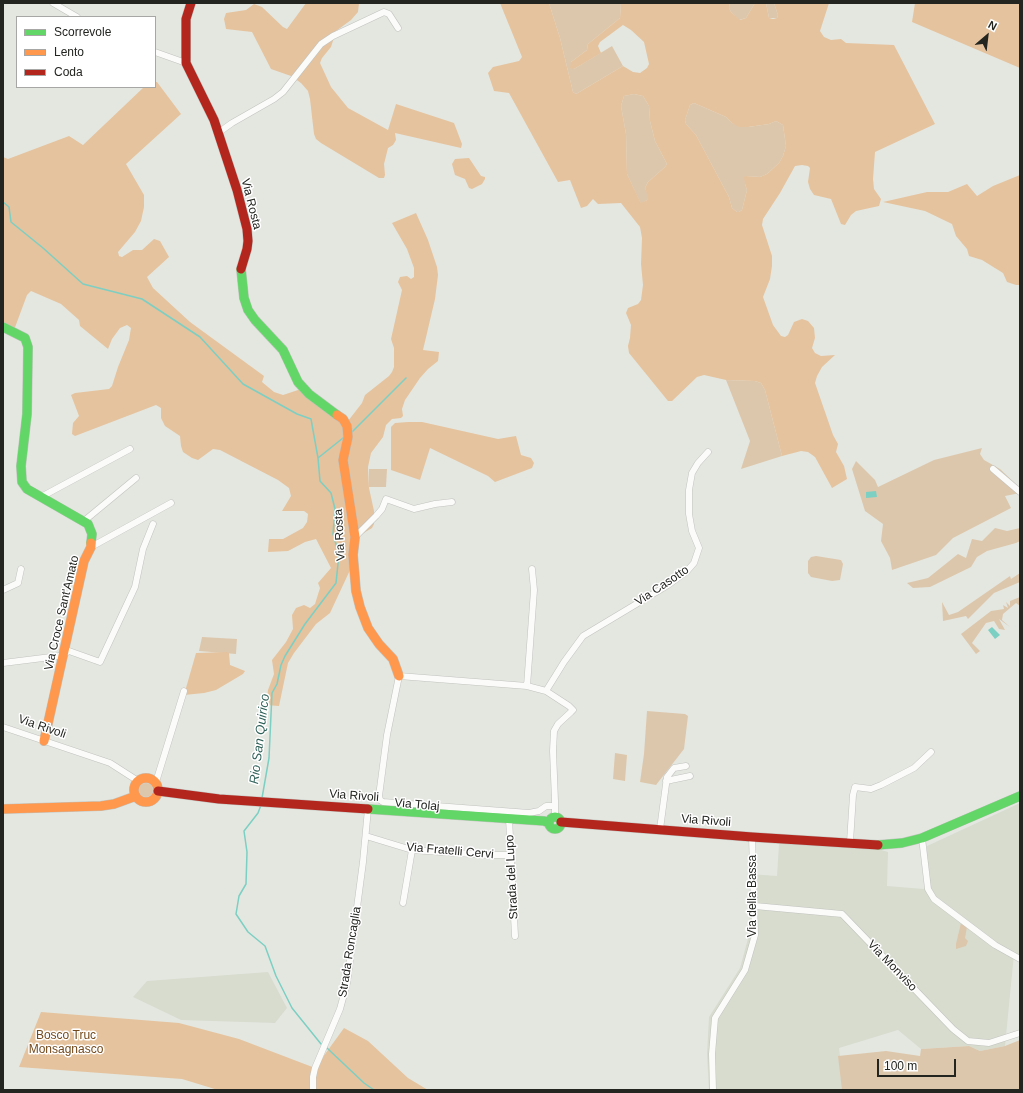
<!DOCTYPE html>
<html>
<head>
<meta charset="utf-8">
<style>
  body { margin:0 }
  #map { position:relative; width:1023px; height:1093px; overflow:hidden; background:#e4e7e0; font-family:Helvetica,sans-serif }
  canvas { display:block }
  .frame { position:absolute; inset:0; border:4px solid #232520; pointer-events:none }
  .legend { position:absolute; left:16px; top:16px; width:140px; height:72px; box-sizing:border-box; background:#fff; border:1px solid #a7a8a6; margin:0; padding:5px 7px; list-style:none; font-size:12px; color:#232520 }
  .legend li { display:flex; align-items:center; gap:8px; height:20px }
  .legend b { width:20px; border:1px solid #a7a8a6 }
  .north { position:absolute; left:967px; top:16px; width:40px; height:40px; -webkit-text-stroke:3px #fff; paint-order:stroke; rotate:28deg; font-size:11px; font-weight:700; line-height:16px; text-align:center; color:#232520 }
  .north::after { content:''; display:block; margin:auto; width:14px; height:18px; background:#232520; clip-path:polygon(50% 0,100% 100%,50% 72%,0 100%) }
  .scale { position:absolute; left:877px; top:1059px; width:79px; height:18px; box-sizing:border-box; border:2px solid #232520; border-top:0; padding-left:5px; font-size:12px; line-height:14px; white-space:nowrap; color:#232520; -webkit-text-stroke:3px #fff; paint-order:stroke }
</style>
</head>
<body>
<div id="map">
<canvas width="1023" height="1093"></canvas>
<div class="frame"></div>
<ul class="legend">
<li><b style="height:5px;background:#63d668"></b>Scorrevole</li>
<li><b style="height:5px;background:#ff974d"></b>Lento</li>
<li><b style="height:5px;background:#b3261e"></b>Coda</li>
</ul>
<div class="north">N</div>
<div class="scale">100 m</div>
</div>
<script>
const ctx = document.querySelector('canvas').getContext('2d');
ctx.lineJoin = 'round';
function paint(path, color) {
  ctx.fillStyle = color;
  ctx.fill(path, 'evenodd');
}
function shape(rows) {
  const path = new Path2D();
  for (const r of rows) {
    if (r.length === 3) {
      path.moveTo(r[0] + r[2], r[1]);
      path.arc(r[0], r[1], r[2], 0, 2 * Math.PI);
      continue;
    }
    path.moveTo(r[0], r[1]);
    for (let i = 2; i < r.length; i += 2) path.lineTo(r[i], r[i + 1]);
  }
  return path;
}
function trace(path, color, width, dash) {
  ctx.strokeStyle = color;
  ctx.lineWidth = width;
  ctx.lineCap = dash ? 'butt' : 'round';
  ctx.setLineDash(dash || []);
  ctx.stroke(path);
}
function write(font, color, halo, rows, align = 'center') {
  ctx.font = font + ' Helvetica,sans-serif';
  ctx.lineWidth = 3;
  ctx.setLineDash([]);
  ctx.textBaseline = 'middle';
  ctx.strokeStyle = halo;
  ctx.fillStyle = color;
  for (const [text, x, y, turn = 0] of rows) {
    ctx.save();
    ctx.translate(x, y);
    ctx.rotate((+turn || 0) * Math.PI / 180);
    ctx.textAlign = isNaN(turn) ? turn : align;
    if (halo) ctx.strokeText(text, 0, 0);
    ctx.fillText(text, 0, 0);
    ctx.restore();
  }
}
paint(shape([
  [1020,803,1020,957,1014,954,1005,1046,980,1051,969,1046,921,1049,898,1030,839,1048,844,1090,709,1090,707,1054,709,1017,740,968,749,935,750,874,777,876,779,844,806,836,847,840,888,852,887,886,924,889,927,846],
  [268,972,287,1008,275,1023,181,1020,133,997,147,981]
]), '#d7dccf');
paint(shape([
  [549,3,621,3,620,18,588,44,587,50,571,62,574,69,612,46,623,66,576,94,573,92,560,38],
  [730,3,755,3,746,18,739,20,731,12,729,8],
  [766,3,774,3,778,15,777,18,769,18],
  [634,94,643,96,649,106,650,121,655,141,667,164,665,167,648,182,645,188,649,197,647,200,641,204,627,174,626,134,621,106,624,96],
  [694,103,726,117,732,123,748,127,769,124,776,121,783,125,786,146,783,156,779,163,767,174,760,177,746,176,745,184,747,190,742,210,739,212,737,212,732,208,729,197,696,135,686,124,685,120,690,105],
  [726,380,755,381,761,383,765,390,782,456,741,469,750,441],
  [982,448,980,454,984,460,1000,469,1020,488,1020,493,1005,496,1011,508,953,538,936,555,892,570,890,558,881,541,883,524,865,511,852,469,856,461,875,480,878,487,934,460],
  [369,469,387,469,386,487,369,487],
  [995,528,1007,531,1020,528,1020,541,1016,543,987,551,977,557,971,567,930,587,913,588,907,583,928,578,958,554,966,558,972,539,982,541],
  [816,556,841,560,843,564,840,580,832,581,811,577,808,573,808,561,811,557],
  [1020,573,1020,582,994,593,968,619,966,616,943,621,942,602,949,615,958,612,1010,576,1011,579],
  [1020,597,1020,606,1016,603,1003,614,1002,620,1010,627,999,619,1005,630,999,629,994,621,986,623,972,643,980,651,976,654,961,634,991,611,1004,609,1003,605,1008,608,1006,602,1010,606,1010,601],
  [202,637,237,639,236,654,199,651],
  [647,711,685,714,688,716,684,749,656,785,640,782,644,754],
  [615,753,627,755,625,781,613,779],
  [146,790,7],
  [961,923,967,927,965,938,968,941,966,946,956,949,956,944],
  [1020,1040,1020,1090,842,1090,838,1056,886,1051,920,1056,921,1049,969,1046,980,1051,1005,1046]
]), '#ddc7ac');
paint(shape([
  [306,3,359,3,358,12,351,20,336,31,331,47,322,58,320,63,331,87,348,108,388,130,396,104,454,123,462,144,461,148,395,133,396,140,393,145,388,148,384,164,385,175,384,178,379,178,321,143,316,139,314,134,310,99,308,91,301,83,291,76,271,69,252,32,226,29,224,19,226,13,246,10,254,4,262,7,283,27,287,29],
  [500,3,549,3,560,38,573,92,576,94,623,66,633,72,640,73,647,68,649,64,644,42,631,30,623,25,600,42,598,46,601,53,574,69,570,68,571,62,587,50,588,44,620,18,621,3,730,3,729,8,731,12,740,20,746,18,755,3,766,3,769,18,773,19,777,18,778,15,774,3,829,3,820,31,824,37,831,40,841,39,846,43,894,45,935,124,875,152,873,179,874,189,881,199,879,206,856,211,851,215,845,225,841,224,831,199,814,195,810,189,808,182,810,168,808,166,802,165,795,166,780,193,763,219,762,225,772,256,772,266,770,279,763,297,773,325,781,336,785,337,788,335,794,322,802,319,808,321,814,328,815,338,812,348,815,353,821,356,835,355,822,367,817,376,815,383,833,435,838,444,836,452,844,466,847,479,832,488,815,457,808,452,801,451,782,456,765,390,761,383,755,381,726,380,704,375,697,377,672,401,668,401,629,353,628,346,630,338,631,325,626,313,628,308,638,304,641,300,643,285,641,264,642,238,640,227,621,203,598,204,593,199,587,206,581,208,570,180,558,182,509,93,494,91,488,73,493,67,519,61,522,57],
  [634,94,643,96,649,106,650,121,655,141,667,164,665,167,648,182,645,188,648,197,647,200,641,203,627,174,626,134,621,106,624,96],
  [694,103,726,117,732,123,739,127,748,127,769,124,776,121,783,125,786,146,783,156,779,163,767,174,760,177,746,176,744,177,745,184,747,190,742,210,739,212,737,212,732,208,729,197,696,135,686,124,685,120,690,105],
  [915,3,1020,3,1020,68,912,22],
  [155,82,157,82,181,114,126,164,144,195,144,207,141,221,135,232,118,252,119,256,122,257,133,250,142,250,154,239,160,241,169,257,147,277,153,288,190,322,264,376,262,382,274,392,283,395,301,389,341,422,346,427,342,459,353,535,351,568,330,613,316,624,294,653,288,663,279,706,266,705,268,690,274,674,272,660,286,642,293,629,292,615,296,608,304,605,310,608,315,604,320,588,318,583,331,568,316,539,305,542,288,551,268,552,269,539,283,539,303,528,307,522,308,514,304,511,282,511,291,496,289,488,278,480,220,450,213,449,198,460,192,458,183,452,181,446,180,436,165,426,161,418,161,408,156,405,75,436,72,434,73,423,79,416,71,395,75,393,109,389,112,386,118,367,129,340,131,328,127,325,120,328,112,339,108,349,80,326,79,320,61,304,31,291,27,295,14,330,3,326,3,157,8,159,69,136,83,145,144,87,155,87],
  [469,158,481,176,485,177,485,179,482,184,472,189,469,188,465,179,455,175,452,164,455,159],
  [1020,175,1020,285,1016,285,1007,282,1003,273,982,260,969,256,967,249,956,236,952,224,925,211,883,202,927,192,948,192,967,184,977,196,993,186],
  [416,213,428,240,437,267,438,275,435,299,423,350,439,352,438,361,428,369,420,378,405,400,402,409,403,416,401,418,392,419,386,425,383,437,371,453,368,467,369,488,374,511,374,524,372,528,362,534,357,533,346,463,348,421,362,403,365,395,389,376,392,372,394,367,394,348,391,339,402,290,398,282,400,277,407,276,411,279,414,277,414,268,407,249,392,223],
  [408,422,422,422,498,439,516,436,521,455,531,458,534,463,532,468,495,482,488,476,430,448,420,480,391,470,391,427,395,423],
  [227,652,229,653,230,665,245,671,243,674,216,690,204,693,184,695,196,653],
  [41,1012,179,1023,239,1039,315,1068,344,1028,368,1041,408,1078,428,1090,218,1090,182,1079,19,1067]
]), '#e5c39e');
paint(shape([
  [876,491,877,497,866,498,866,492],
  [992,627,1000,635,995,639,988,630]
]), '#7ccfc3');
trace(shape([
  [3,202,9,207,11,222,43,248,83,284,142,299,200,337,243,384,297,414,311,419,318,458],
  [352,432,406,378],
  [262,798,269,758,272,693,277,684,281,665,285,656,305,624,336,583,339,554,333,534,335,509,331,493,320,481,318,458,343,438],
  [261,805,258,813,244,831,247,852,246,884,239,896,236,914,248,932,265,946,276,976,292,1008,321,1044],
  [327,1048,364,1083,374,1090]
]), '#7ccfc3', 1.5);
const street = shape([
  [53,3,77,17],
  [155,52,186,63],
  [218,133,232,123,274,99,283,92,321,44,333,36,384,12,389,14,398,28],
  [993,469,1020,492],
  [41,497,130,449],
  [84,521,136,478],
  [355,537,376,516,382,509,386,499,414,509,435,504,452,502],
  [91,547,171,503],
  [3,590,18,583,21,569],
  [3,663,59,656,69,651,100,662,135,587,143,549,153,524],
  [527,686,534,590,532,569],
  [546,691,564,662,583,636,668,585,687,571,694,563,699,548,692,531,689,514,689,490,692,473,698,463,708,452],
  [3,727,110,763,138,781],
  [666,781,690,776],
  [156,782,184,691],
  [555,817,555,801,553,751,554,731,558,724,571,712,573,710,569,706,546,691,527,686,399,676,387,735,379,796,380,800,383,802,529,813,539,811,546,806,555,806],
  [509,818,515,936],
  [660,829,667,777,674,768,686,766],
  [366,836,412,850,487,855,511,855],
  [922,838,928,889,934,899,995,945,1020,959],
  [850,842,853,795,855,787,871,789,881,785,914,768,931,752],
  [403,903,412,850],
  [755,906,842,914,953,1029,968,1041,989,1043,1020,1033],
  [313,1090,313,1077,315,1068,340,1009,347,983,363,862,368,809],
  [713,1090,712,1054,715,1018,745,970,755,935,752,837]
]);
const fast = shape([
  [241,269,244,298,248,310,255,320,283,350,298,382,309,394,337,415],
  [3,327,25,338,28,347,27,414,21,466,22,482,27,489,88,524,92,534,91,543],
  [368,809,544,821,549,823],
  [555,823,6],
  [878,845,902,843,922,838,1020,796]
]);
const slow = shape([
  [337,415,343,419,347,426,348,437,343,460,355,537,353,555,356,591,360,607,368,628,379,644,393,659,399,676],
  [44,741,84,561,91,547,91,543],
  [146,790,12],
  [3,809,101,806,114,804,136,796]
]);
const jam = shape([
  [191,3,186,19,186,63,214,120,237,190,247,229,248,241,247,249,241,269],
  [158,791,219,799,368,809],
  [561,822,752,837,878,845]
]);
trace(street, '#c1c3be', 7);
trace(fast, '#c1c3be', 10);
trace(slow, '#c1c3be', 10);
trace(jam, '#c1c3be', 10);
trace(street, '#fbfbfa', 6);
trace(fast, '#63d668', 9);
trace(slow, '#ff974d', 9);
trace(jam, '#b3261e', 9);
write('12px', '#232520', '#fff', [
  ["Via Rosta",251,204,76],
  ["Via Rosta",340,535,-93],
  ["Via Casotto",662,586,-34],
  ["Via Croce Sant'Amato",62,613,-77],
  ["Via Rivoli",42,727,19],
  ["Via Rivoli",354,796,4],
  ["Via Tolaj",417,805,5],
  ["Via Rivoli",706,821,4],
  ["Via Fratelli Cervi",450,851,5],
  ["Strada del Lupo",512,877,-93],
  ["Via della Bassa",753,896,-90],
  ["Strada Roncaglia",350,952,-81],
  ["Via Monviso",892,966,46]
]);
write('12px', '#73491b', '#fff', [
  ["Bosco Truc",66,1036],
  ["Monsagnasco",66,1050]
]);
write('italic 13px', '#30625a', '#fff', [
  ["Rio San Quirico",260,739,-83]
]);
</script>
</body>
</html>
